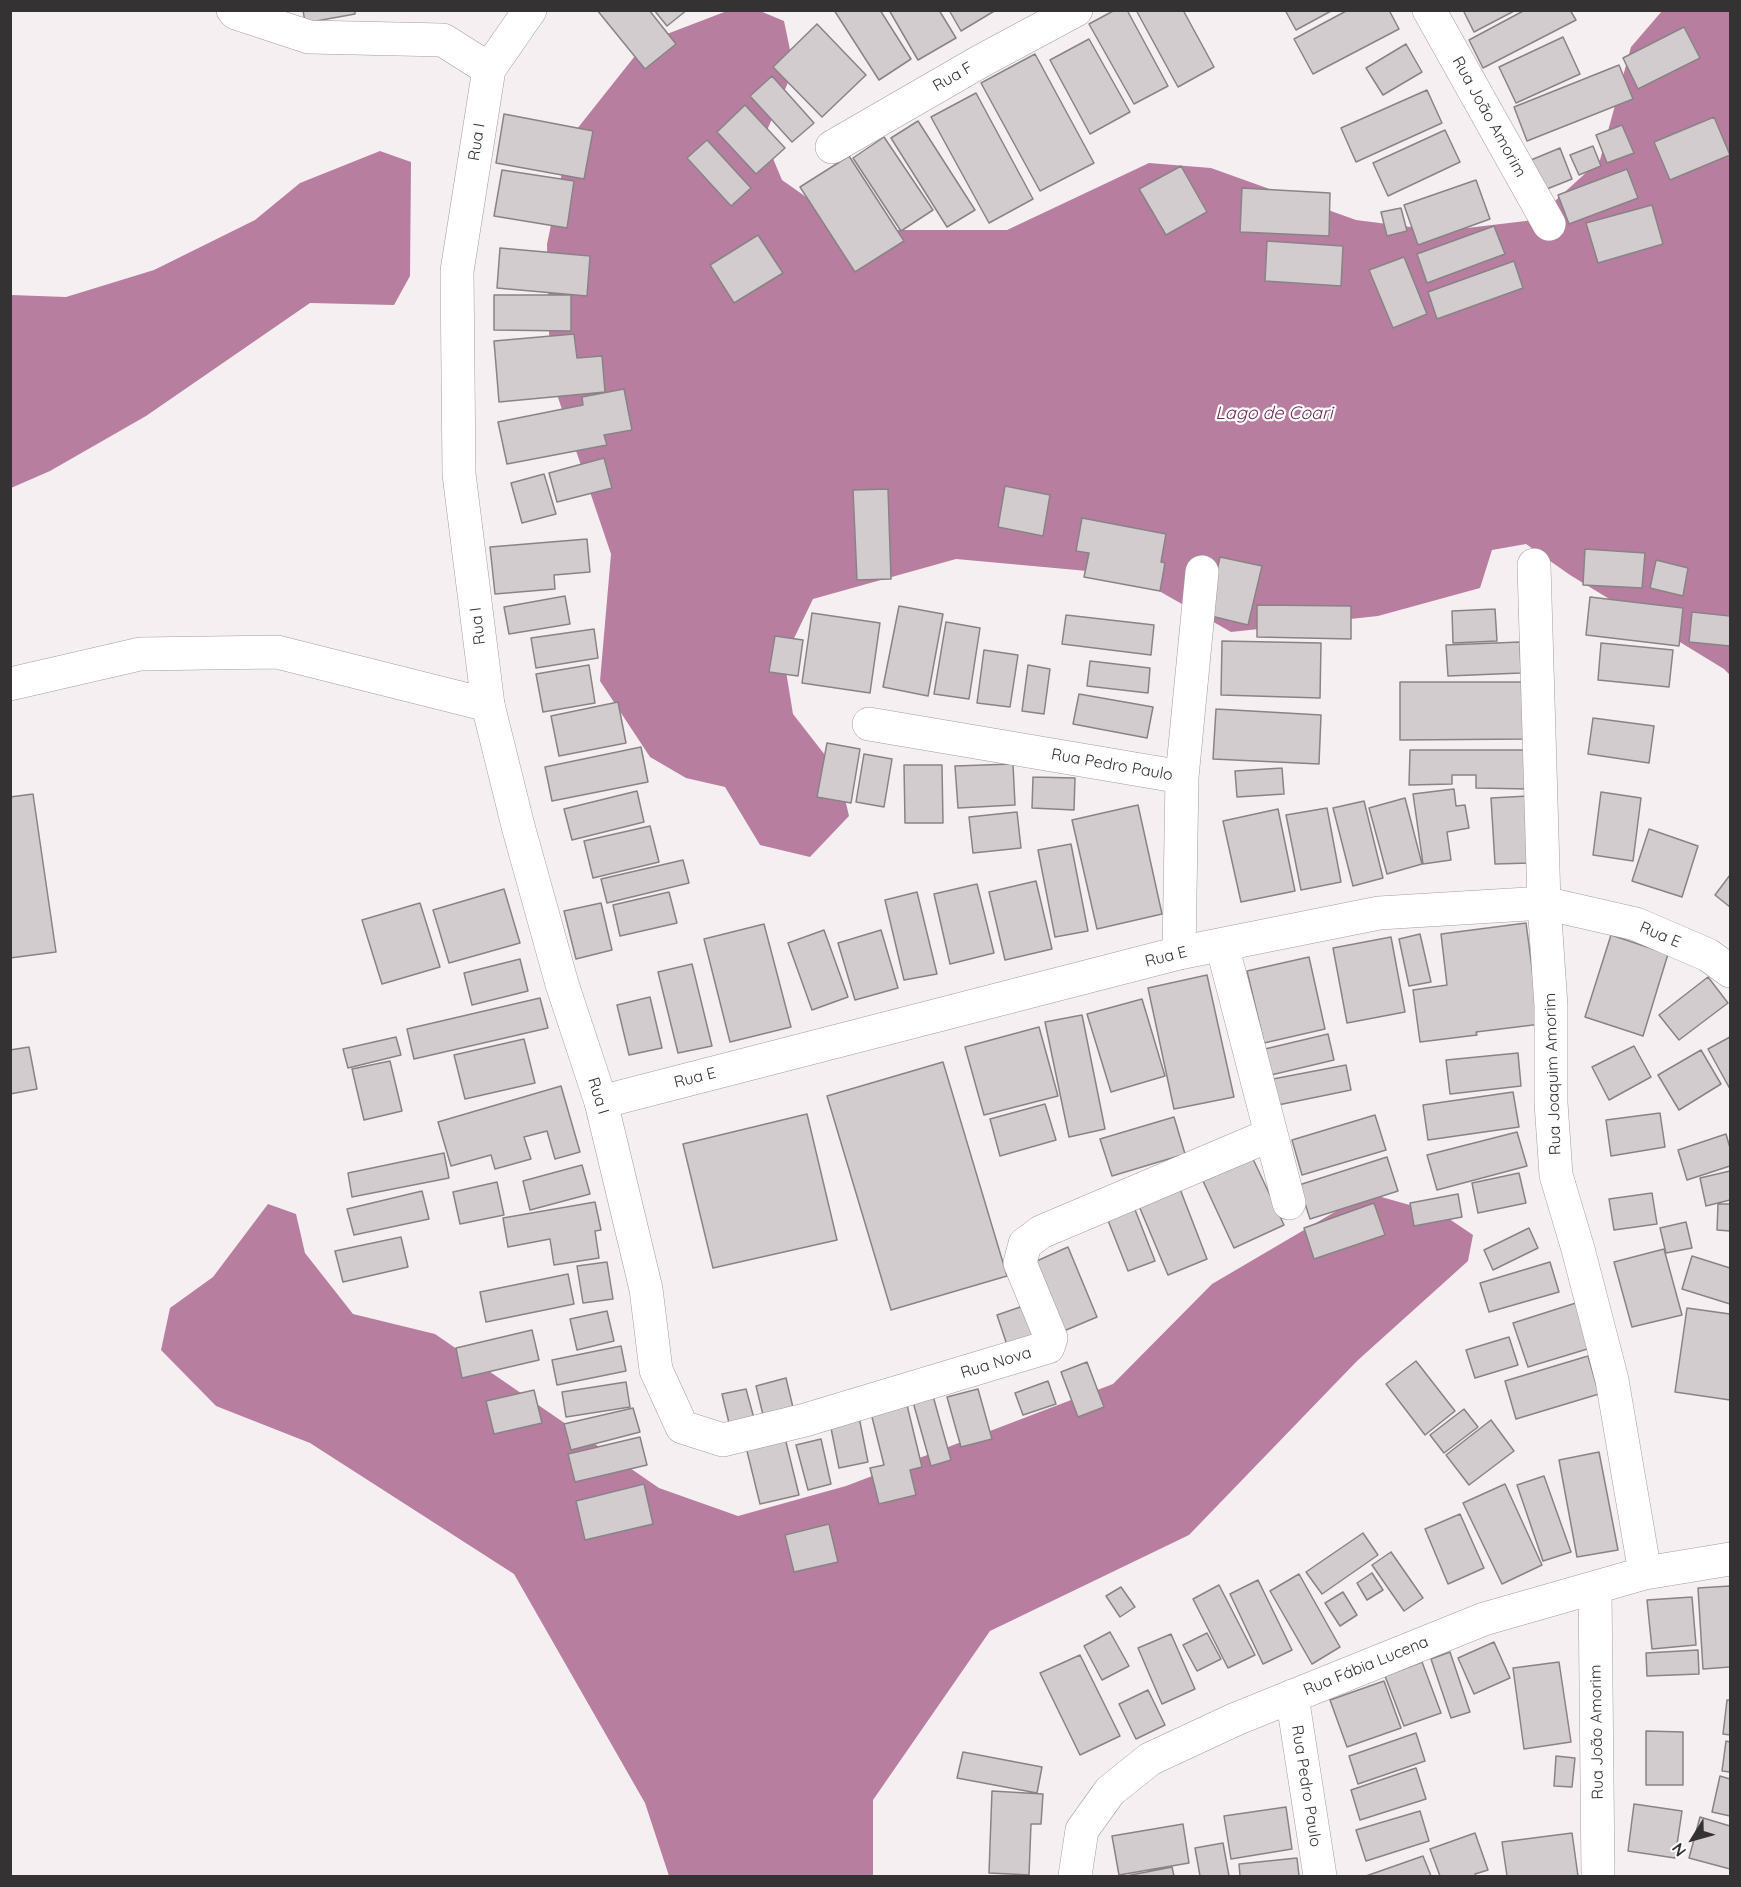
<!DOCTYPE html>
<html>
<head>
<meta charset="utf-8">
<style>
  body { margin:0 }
  #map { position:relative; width:1741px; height:1887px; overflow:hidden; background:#f6eff2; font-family:Quicksand,sans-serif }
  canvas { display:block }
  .frame { position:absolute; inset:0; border:12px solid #353233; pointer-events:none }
  .north { position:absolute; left:1663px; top:1809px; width:60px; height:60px; -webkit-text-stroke:4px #fefefe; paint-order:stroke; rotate:233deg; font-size:16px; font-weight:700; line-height:24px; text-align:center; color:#353233 }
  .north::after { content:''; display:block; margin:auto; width:21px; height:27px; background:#353233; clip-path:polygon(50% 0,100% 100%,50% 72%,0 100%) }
</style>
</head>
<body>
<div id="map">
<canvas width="1741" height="1887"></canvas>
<div class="frame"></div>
<div class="north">N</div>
</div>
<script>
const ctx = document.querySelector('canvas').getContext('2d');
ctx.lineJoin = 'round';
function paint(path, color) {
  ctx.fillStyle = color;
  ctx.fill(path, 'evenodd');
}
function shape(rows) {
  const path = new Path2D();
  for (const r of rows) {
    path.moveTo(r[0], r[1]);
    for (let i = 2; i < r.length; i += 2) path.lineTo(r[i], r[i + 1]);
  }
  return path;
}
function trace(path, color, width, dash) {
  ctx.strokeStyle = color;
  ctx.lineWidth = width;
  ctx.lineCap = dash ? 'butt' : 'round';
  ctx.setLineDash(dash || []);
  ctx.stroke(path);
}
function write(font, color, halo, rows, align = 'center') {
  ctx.font = font + ' Quicksand,sans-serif';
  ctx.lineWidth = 4.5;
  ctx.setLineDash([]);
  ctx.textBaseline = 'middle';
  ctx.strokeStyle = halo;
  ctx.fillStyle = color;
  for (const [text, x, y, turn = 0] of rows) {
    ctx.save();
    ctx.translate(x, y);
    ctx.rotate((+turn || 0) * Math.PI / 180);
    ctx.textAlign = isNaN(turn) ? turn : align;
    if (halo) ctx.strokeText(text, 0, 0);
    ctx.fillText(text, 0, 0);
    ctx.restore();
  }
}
paint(shape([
  [727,11,760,11,784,21,794,69,764,137,782,180,853,230,1007,230,1149,163,1211,168,1356,220,1442,231,1534,220,1600,160,1631,47,1662,11,1730,11,1730,675,1724,669,1570,575,1526,544,1492,550,1480,588,1378,616,1231,632,1131,575,956,559,813,599,784,659,793,714,839,773,849,816,810,857,760,845,725,787,686,778,650,757,600,681,611,554,550,374,547,244,569,139,646,42],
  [380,151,411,162,410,276,394,305,310,303,146,416,50,471,11,488,11,295,66,297,154,270,255,220,300,183],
  [1367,1193,1442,1214,1473,1235,1468,1261,1357,1361,1189,1535,990,1631,873,1800,873,1876,669,1876,645,1803,514,1574,310,1443,216,1406,161,1350,170,1308,213,1277,268,1204,296,1214,305,1253,353,1314,435,1334,659,1488,738,1516,846,1486,1113,1384,1212,1284]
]), '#b87e9f');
const building = shape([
  [303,10,355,10,355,14,305,23,303,10],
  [597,10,649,10,676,44,645,69,597,10],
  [654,10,687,10,667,26,654,10],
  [834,10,880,10,911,59,879,80,834,10],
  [889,10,939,10,956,38,918,60,889,10],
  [949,10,996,10,961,31,949,10],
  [1115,10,1127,10,1168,86,1134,104,1089,24,1115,10],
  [1136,10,1183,10,1214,67,1178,87,1136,10],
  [1285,10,1333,10,1296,30,1285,10],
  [1348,10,1389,10,1399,29,1313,74,1294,39,1348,10],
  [1463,10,1516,10,1474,32,1463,10],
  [1525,10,1570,10,1576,20,1483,68,1469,40,1525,10],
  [817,24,866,75,822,117,773,67,817,24],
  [1684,27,1700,58,1638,89,1623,58,1684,27],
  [1563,37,1580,74,1516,103,1499,67,1563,37],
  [1089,39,1130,112,1090,134,1050,60,1089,39],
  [1406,44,1422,72,1383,95,1366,68,1406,44],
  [1035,54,1094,163,1040,191,981,83,1035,54],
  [1619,65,1633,99,1527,141,1514,107,1619,65],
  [772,76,814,123,792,142,750,96,772,76],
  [1427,90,1442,123,1356,162,1341,128,1427,90],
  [976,93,1033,199,989,223,931,117,976,93],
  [745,105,785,148,756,174,717,132,745,105],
  [504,114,593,131,584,179,496,163,504,114],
  [1714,117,1730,155,1670,180,1654,142,1714,117],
  [918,121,975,210,947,227,891,138,918,121],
  [1622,125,1634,153,1607,163,1596,135,1622,125],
  [1445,130,1460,162,1388,196,1373,163,1445,130],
  [884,137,933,210,901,231,853,158,884,137],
  [707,140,751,188,731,206,687,158,707,140],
  [1593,146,1601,166,1579,175,1570,155,1593,146],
  [1560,148,1572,179,1542,191,1531,160,1560,148],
  [849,156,904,241,855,272,800,187,849,156],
  [1181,166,1207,212,1166,235,1139,189,1181,166],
  [1627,169,1638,198,1569,224,1558,195,1627,169],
  [502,170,574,181,567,228,494,216,502,170],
  [1476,180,1490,219,1418,245,1404,205,1476,180],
  [1242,188,1330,193,1329,236,1240,232,1242,188],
  [1652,205,1663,244,1598,263,1586,223,1652,205],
  [1401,208,1407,231,1387,236,1381,212,1401,208],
  [1494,226,1505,254,1427,283,1417,254,1494,226],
  [758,235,783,273,734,303,710,265,758,235],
  [1267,241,1343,246,1341,286,1265,281,1267,241],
  [500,248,590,256,587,296,497,288,500,248],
  [1404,257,1427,314,1393,328,1369,270,1404,257],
  [1514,261,1523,288,1437,319,1428,292,1514,261],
  [494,295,571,295,571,331,494,330,494,295],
  [574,334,577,358,602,356,605,392,499,402,494,341,574,334],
  [624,389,632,430,604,435,607,445,507,464,498,422,583,405,582,397,624,389],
  [604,458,612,488,557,502,549,473,604,458],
  [544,474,556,514,522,523,511,483,544,474],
  [1005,486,1050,495,1043,536,998,527,1005,486],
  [888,489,891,579,857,580,853,490,888,489],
  [1082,518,1166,534,1161,562,1165,563,1160,591,1084,577,1089,553,1076,551,1082,518],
  [587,539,590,572,554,575,555,589,495,594,490,547,587,539],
  [1585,549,1645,553,1642,588,1583,585,1585,549],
  [1220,557,1262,566,1248,625,1207,615,1220,557],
  [1656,560,1688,568,1683,596,1650,588,1656,560],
  [565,596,570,624,509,634,504,607,565,596],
  [1590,597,1683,608,1679,646,1586,635,1590,597],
  [1257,605,1351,606,1351,639,1257,637,1257,605],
  [899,606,943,614,928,696,883,687,899,606],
  [1495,609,1497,641,1453,643,1452,611,1495,609],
  [1692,612,1730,616,1730,646,1689,642,1692,612],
  [812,613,880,623,870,693,802,683,812,613],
  [1066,615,1154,625,1151,655,1062,644,1066,615],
  [946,622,980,628,969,699,934,694,946,622],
  [594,629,598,658,536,668,531,638,594,629],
  [775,636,803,640,798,676,769,672,775,636],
  [1222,641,1321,643,1320,698,1221,695,1222,641],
  [1520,642,1521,673,1448,676,1446,645,1520,642],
  [1601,643,1673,650,1669,687,1598,680,1601,643],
  [984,650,1018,655,1010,707,977,703,984,650],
  [1090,661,1150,668,1148,693,1087,686,1090,661],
  [589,665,595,703,543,712,536,674,589,665],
  [1028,665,1050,669,1044,714,1022,711,1028,665],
  [1400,682,1529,682,1529,739,1400,740,1400,682],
  [1079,694,1153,707,1147,738,1073,724,1079,694],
  [618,702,626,743,559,756,551,716,618,702],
  [1216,709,1321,715,1319,764,1213,759,1216,709],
  [1593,718,1654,726,1649,763,1588,754,1593,718],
  [827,743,860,749,851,803,817,797,827,743],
  [641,747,648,782,552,801,545,767,641,747],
  [1410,750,1527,750,1528,789,1476,788,1476,775,1452,775,1452,784,1409,785,1410,750],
  [864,754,892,759,884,807,856,802,864,754],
  [1013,764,1015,805,958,808,955,766,1013,764],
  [904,765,942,765,943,823,905,823,904,765],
  [1282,768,1284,794,1237,797,1235,771,1282,768],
  [1033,777,1075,778,1074,810,1032,808,1033,777],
  [1454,789,1456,806,1465,805,1469,828,1447,832,1451,860,1423,864,1413,794,1454,789],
  [637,791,644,822,572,840,564,809,637,791],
  [1601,792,1641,798,1633,861,1593,855,1601,792],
  [33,794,56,952,10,958,10,797,33,794],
  [1528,796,1531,863,1495,864,1491,798,1528,796],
  [1405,798,1422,864,1387,874,1369,808,1405,798],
  [1364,801,1383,878,1353,886,1333,808,1364,801],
  [1138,805,1162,914,1097,929,1072,820,1138,805],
  [1327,808,1341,882,1301,890,1286,815,1327,808],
  [1278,809,1295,891,1241,902,1223,821,1278,809],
  [1017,812,1021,848,973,853,969,817,1017,812],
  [650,826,659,862,593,878,584,841,650,826],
  [1649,829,1698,846,1682,897,1632,881,1649,829],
  [1071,844,1088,931,1055,937,1038,850,1071,844],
  [683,860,689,883,607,903,601,879,683,860],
  [1730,875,1730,907,1715,895,1730,875],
  [1036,881,1052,949,1005,960,989,892,1036,881],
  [977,884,994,953,950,964,934,894,977,884],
  [504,889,520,943,449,963,433,910,504,889],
  [669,892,677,923,620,936,613,905,669,892],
  [917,892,937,974,904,980,885,900,917,892],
  [420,903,440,967,382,984,362,920,420,903],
  [601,903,612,950,576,959,564,911,601,903],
  [1526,923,1536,998,1541,1024,1476,1032,1477,1035,1420,1042,1413,990,1447,985,1441,934,1526,923],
  [764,924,791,1027,730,1042,704,939,764,924],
  [824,930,848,997,812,1010,788,943,824,930],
  [881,930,898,988,855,1000,838,943,881,930],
  [1420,934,1431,982,1409,986,1399,939,1420,934],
  [1611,935,1668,954,1643,1036,1585,1017,1611,935],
  [1391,937,1405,1012,1347,1023,1333,948,1391,937],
  [1309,957,1325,1029,1264,1043,1247,971,1309,957],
  [520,959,528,991,472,1005,464,973,520,959],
  [692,964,712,1046,678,1053,658,972,692,964],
  [1207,975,1234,1097,1174,1109,1148,988,1207,975],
  [1708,977,1728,1003,1679,1040,1659,1015,1708,977],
  [650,997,662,1048,629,1055,617,1005,650,997],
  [540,998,548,1028,414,1059,407,1029,540,998],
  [1142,999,1165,1076,1111,1092,1087,1014,1142,999],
  [1082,1015,1105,1129,1069,1137,1045,1022,1082,1015],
  [1039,1027,1058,1096,984,1115,965,1047,1039,1027],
  [1328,1034,1334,1060,1271,1075,1265,1049,1328,1034],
  [396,1037,401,1055,348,1068,343,1049,396,1037],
  [1730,1037,1730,1089,1708,1049,1730,1037],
  [524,1039,535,1083,465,1099,454,1055,524,1039],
  [1634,1046,1651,1077,1609,1100,1592,1067,1634,1046],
  [29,1047,37,1089,10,1094,10,1050,29,1047],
  [1701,1050,1721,1084,1679,1110,1658,1075,1701,1050],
  [1518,1053,1521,1086,1450,1094,1446,1060,1518,1053],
  [390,1061,402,1111,364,1120,352,1069,390,1061],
  [943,1062,1007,1276,891,1310,827,1096,943,1062],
  [1346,1065,1351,1090,1278,1105,1273,1079,1346,1065],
  [561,1086,580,1152,555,1159,547,1131,524,1137,531,1159,495,1169,491,1155,451,1166,438,1122,561,1086],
  [1513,1092,1519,1127,1428,1140,1423,1105,1513,1092],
  [1045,1104,1056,1140,1000,1156,990,1119,1045,1104],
  [1660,1113,1665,1147,1611,1156,1606,1120,1660,1113],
  [807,1114,837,1240,713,1268,683,1144,807,1114],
  [1375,1115,1386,1150,1302,1175,1292,1140,1375,1115],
  [1174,1117,1185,1154,1112,1176,1100,1139,1174,1117],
  [1517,1132,1527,1166,1437,1190,1427,1155,1517,1132],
  [1726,1134,1730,1148,1730,1166,1687,1180,1678,1150,1726,1134],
  [444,1153,449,1178,352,1197,348,1173,444,1153],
  [1387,1157,1398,1191,1310,1219,1299,1185,1387,1157],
  [1253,1159,1284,1225,1234,1248,1203,1181,1253,1159],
  [582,1165,590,1194,530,1210,523,1181,582,1165],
  [1730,1171,1730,1200,1706,1206,1700,1178,1730,1171],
  [1519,1173,1526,1203,1478,1213,1472,1183,1519,1173],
  [497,1182,504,1215,460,1224,453,1192,497,1182],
  [1180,1189,1207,1259,1168,1275,1139,1206,1180,1189],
  [422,1191,429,1219,354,1235,347,1209,422,1191],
  [1652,1193,1657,1224,1614,1230,1609,1199,1652,1193],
  [1458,1194,1462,1217,1414,1226,1410,1203,1458,1194],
  [595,1202,601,1230,595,1231,599,1258,554,1265,550,1239,508,1247,503,1218,595,1202],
  [1374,1203,1385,1235,1314,1259,1304,1228,1374,1203],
  [1718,1204,1730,1204,1730,1231,1717,1230,1718,1204],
  [1134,1207,1155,1261,1128,1271,1107,1218,1134,1207],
  [1686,1222,1692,1248,1666,1253,1660,1228,1686,1222],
  [1529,1228,1538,1248,1493,1270,1484,1250,1529,1228],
  [401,1237,408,1267,343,1282,335,1251,401,1237],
  [1068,1247,1097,1317,1059,1333,1030,1264,1068,1247],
  [1664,1249,1682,1315,1632,1327,1614,1262,1664,1249],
  [1692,1256,1730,1268,1730,1304,1682,1289,1692,1256],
  [607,1262,613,1299,583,1303,577,1266,607,1262],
  [1550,1262,1559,1292,1489,1312,1480,1283,1550,1262],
  [568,1274,574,1304,486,1322,480,1292,568,1274],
  [1579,1302,1594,1347,1528,1367,1513,1323,1579,1302],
  [1029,1304,1039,1334,1007,1345,997,1315,1029,1304],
  [1687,1308,1730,1314,1730,1400,1675,1392,1687,1308],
  [607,1311,614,1341,577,1350,570,1319,607,1311],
  [532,1330,539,1360,462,1378,456,1348,532,1330],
  [1509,1337,1518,1365,1475,1378,1466,1350,1509,1337],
  [621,1346,626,1371,557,1385,552,1360,621,1346],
  [1588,1356,1599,1394,1516,1419,1505,1381,1588,1356],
  [1416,1361,1455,1411,1425,1435,1386,1384,1416,1361],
  [1087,1362,1104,1407,1078,1417,1061,1372,1087,1362],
  [786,1378,795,1416,765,1423,756,1386,786,1378],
  [1048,1381,1056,1404,1023,1415,1015,1393,1048,1381],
  [626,1382,630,1407,566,1417,562,1392,626,1382],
  [746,1389,755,1422,730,1427,722,1394,746,1389],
  [978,1389,992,1439,961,1447,947,1397,978,1389],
  [534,1390,542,1423,494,1434,486,1401,534,1390],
  [933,1396,951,1460,931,1466,913,1402,933,1396],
  [907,1405,922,1467,910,1470,916,1495,879,1504,870,1468,884,1465,871,1413,907,1405],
  [633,1408,640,1432,571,1450,564,1424,633,1408],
  [1464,1409,1478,1427,1444,1453,1430,1435,1464,1409],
  [859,1417,868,1462,839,1468,830,1423,859,1417],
  [1491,1420,1514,1451,1469,1485,1446,1455,1491,1420],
  [640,1437,647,1465,575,1482,568,1454,640,1437],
  [785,1438,799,1495,760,1504,746,1447,785,1438],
  [821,1439,831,1484,808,1490,796,1445,821,1439],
  [1599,1452,1618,1550,1577,1557,1559,1460,1599,1452],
  [1544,1476,1571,1552,1543,1561,1517,1485,1544,1476],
  [644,1484,653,1524,585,1540,576,1501,644,1484],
  [1505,1484,1542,1565,1502,1584,1463,1503,1505,1484],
  [1460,1514,1484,1568,1448,1584,1425,1529,1460,1514],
  [829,1524,838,1562,794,1572,785,1535,829,1524],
  [1363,1533,1378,1555,1322,1594,1306,1572,1363,1533],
  [1391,1552,1423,1598,1404,1611,1372,1565,1391,1552],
  [1372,1573,1383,1590,1367,1600,1357,1583,1372,1573],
  [1299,1574,1340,1647,1312,1664,1270,1591,1299,1574],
  [1258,1580,1292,1650,1263,1664,1230,1594,1258,1580],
  [1219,1585,1255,1655,1228,1668,1193,1599,1219,1585],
  [1730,1586,1730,1667,1703,1669,1698,1588,1730,1586],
  [1121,1587,1135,1607,1120,1617,1106,1596,1121,1587],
  [1343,1592,1357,1615,1340,1626,1325,1603,1343,1592],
  [1692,1597,1696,1645,1652,1649,1647,1600,1692,1597],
  [1110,1632,1129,1666,1102,1680,1084,1646,1110,1632],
  [1207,1633,1221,1659,1197,1671,1183,1645,1207,1633],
  [1171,1634,1195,1689,1162,1704,1138,1648,1171,1634],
  [1494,1642,1510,1678,1474,1694,1458,1658,1494,1642],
  [1698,1650,1699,1674,1647,1676,1646,1653,1698,1650],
  [1450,1652,1470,1712,1451,1718,1431,1659,1450,1652],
  [1080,1655,1120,1736,1080,1755,1040,1673,1080,1655],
  [1422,1662,1441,1713,1404,1726,1385,1676,1422,1662],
  [1559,1662,1571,1742,1524,1749,1513,1668,1559,1662],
  [1384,1681,1401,1728,1347,1747,1330,1700,1384,1681],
  [1148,1690,1165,1725,1136,1739,1119,1704,1148,1690],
  [1727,1700,1730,1700,1730,1735,1723,1734,1727,1700],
  [1646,1731,1683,1732,1683,1785,1646,1785,1646,1731],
  [1416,1733,1425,1761,1358,1784,1349,1756,1416,1733],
  [1726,1741,1730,1742,1730,1772,1722,1771,1726,1741],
  [963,1752,1042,1767,1037,1793,957,1778,963,1752],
  [1556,1756,1575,1758,1572,1787,1554,1786,1556,1756],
  [1416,1768,1426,1799,1360,1820,1351,1790,1416,1768],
  [1720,1776,1730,1779,1730,1816,1712,1812,1720,1776],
  [992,1791,1043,1794,1041,1824,1031,1824,1029,1875,989,1873,992,1791],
  [1634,1804,1682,1811,1675,1858,1628,1851,1634,1804],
  [1286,1807,1292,1849,1231,1859,1224,1816,1286,1807],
  [1420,1811,1429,1841,1366,1861,1356,1830,1420,1811],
  [1700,1817,1730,1826,1730,1869,1689,1858,1700,1817],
  [1183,1824,1189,1863,1119,1875,1112,1836,1183,1824],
  [1475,1833,1488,1870,1475,1874,1476,1876,1440,1876,1430,1849,1475,1833],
  [1572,1833,1578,1876,1507,1876,1502,1842,1572,1833],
  [1223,1843,1229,1876,1200,1876,1195,1848,1223,1843],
  [1423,1856,1431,1876,1366,1876,1423,1856],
  [1297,1858,1299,1876,1240,1876,1239,1864,1297,1858],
  [1172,1867,1174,1876,1126,1876,1172,1867]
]);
paint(building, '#d2cccf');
trace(building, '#898386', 1.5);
const street = shape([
  [233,10,236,13,309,37,443,40,489,69],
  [1429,10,1549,224],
  [832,147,981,61,1076,10],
  [1534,565,1544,903,1551,1006,1551,1103,1556,1175,1578,1249,1612,1380,1645,1573],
  [10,684,140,654,277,652,488,705],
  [869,724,1182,777],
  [1222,945,1289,1203],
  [1179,953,1182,777,1202,572],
  [601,1102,646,1289,656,1370,682,1427,723,1440,805,1420,1048,1347,1051,1338,1020,1263,1025,1244,1041,1232,1270,1135],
  [1595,1588,1598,1876],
  [1292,1696,1320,1876],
  [1075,1876,1082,1830,1110,1791,1150,1759,1236,1719,1484,1619,1645,1573,1730,1559]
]);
const secondary = shape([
  [530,10,489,69,457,271,459,474,488,705,518,826,562,984,601,1102,1179,953,1379,913,1544,903,1636,924,1708,955,1730,971]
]);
trace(street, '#a39ca0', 34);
trace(secondary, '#a39ca0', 34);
trace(street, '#fff', 33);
trace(secondary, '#fff', 33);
write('16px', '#353233', '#fefefe', [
  ["Rua F",953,77,-30],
  ["Rua João Amorim",1489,117,61],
  ["Rua I",477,142,-81],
  ["Rua I",478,626,-97],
  ["Rua Pedro Paulo",1112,765,10],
  ["Rua E",1660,935,23],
  ["Rua E",1166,957,-14],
  ["Rua Joaquim Amorim",1553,1074,-92],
  ["Rua E",695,1078,-14],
  ["Rua I",598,1096,73],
  ["Rua Nova",996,1363,-17],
  ["Rua Fábia Lucena",1366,1666,-22],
  ["Rua João Amorim",1597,1732,-91],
  ["Rua Pedro Paulo",1306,1786,81]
]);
write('italic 18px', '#732b58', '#fefefe', [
  ["Lago de Coari",1274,414]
]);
</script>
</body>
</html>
